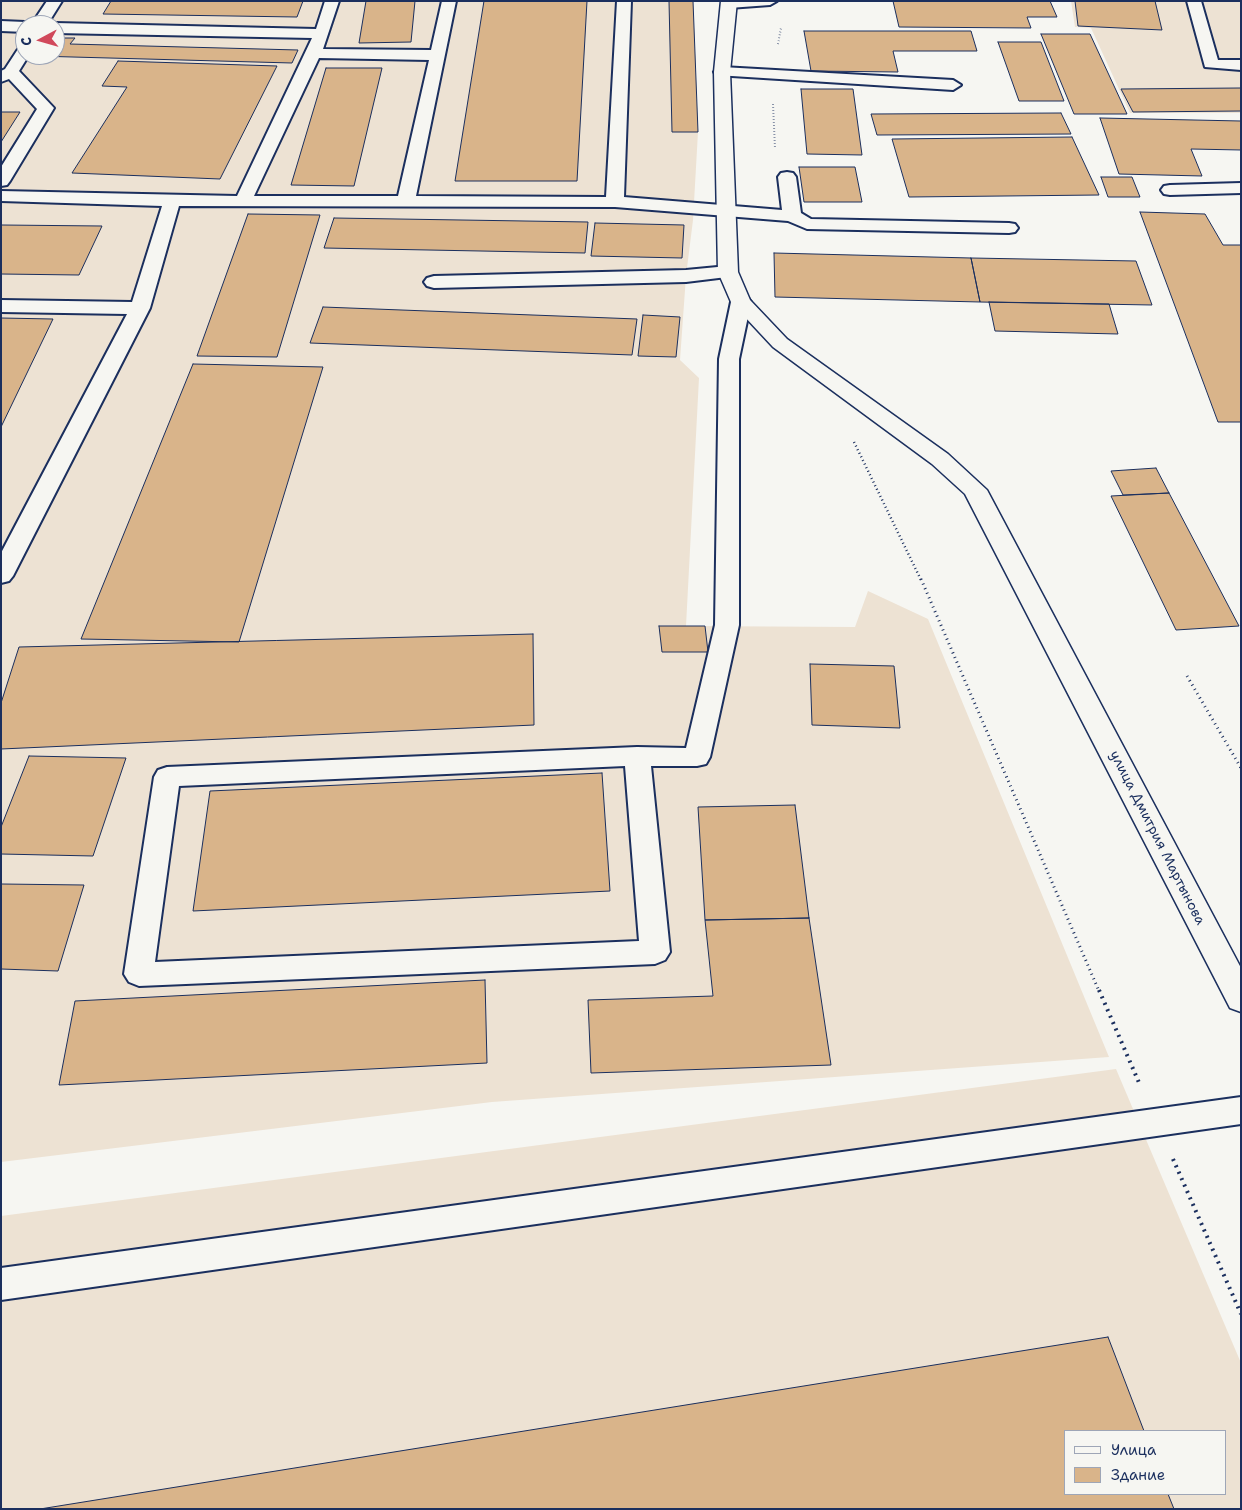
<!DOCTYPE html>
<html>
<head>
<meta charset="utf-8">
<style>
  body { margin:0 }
  #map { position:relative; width:1242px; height:1510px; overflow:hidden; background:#f6f6f2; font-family:"Shantell Sans",sans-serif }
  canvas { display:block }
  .frame { position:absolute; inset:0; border:2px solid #1b2f5e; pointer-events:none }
  .legend { position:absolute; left:1064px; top:1430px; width:162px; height:65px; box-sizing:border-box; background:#f6f6f2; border:1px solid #9ea6b7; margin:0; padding:6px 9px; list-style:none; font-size:15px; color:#1b2f5e }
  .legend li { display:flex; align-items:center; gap:10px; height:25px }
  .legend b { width:25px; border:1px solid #9ea6b7 }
  .north { position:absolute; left:15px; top:15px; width:50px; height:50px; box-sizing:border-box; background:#f6f6f2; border:1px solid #9ea6b7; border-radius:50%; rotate:264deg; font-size:14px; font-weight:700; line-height:20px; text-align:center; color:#1b2f5e }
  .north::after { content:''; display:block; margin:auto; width:18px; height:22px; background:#d1495b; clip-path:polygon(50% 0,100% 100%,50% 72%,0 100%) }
</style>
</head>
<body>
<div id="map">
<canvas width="1242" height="1510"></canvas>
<div class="frame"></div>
<ul class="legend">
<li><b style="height:6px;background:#f6f6f2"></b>Улица</li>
<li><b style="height:14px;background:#d9b48a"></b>Здание</li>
</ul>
<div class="north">С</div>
</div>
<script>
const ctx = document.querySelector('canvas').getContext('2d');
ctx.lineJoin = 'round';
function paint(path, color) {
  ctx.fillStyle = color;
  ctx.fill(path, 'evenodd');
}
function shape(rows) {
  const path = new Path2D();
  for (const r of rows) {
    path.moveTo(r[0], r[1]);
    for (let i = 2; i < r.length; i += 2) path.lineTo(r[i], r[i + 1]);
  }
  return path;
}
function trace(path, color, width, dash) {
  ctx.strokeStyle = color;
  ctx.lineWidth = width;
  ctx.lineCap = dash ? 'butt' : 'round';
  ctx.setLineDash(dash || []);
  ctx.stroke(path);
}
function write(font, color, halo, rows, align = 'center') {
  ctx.font = font + ' "Shantell Sans",sans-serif';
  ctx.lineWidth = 5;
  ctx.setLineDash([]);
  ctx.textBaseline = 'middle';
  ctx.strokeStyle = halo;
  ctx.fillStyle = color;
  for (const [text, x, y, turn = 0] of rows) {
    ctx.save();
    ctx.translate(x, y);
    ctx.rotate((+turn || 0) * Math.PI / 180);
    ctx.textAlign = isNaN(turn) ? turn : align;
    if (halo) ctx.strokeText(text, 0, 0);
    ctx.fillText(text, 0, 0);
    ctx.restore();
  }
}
paint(shape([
  [1,1,693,1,698,132,693,220,686,276,680,360,699,378,686,626,855,627,868,591,928,619,1109,1057,492,1102,1,1162],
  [25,25,55,25,55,55,25,55],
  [1071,1,1241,1,1241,113,1130,113,1091,28,1075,27],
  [1116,1069,1241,1363,1241,1509,1,1509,1,1216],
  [1066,1431,1226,1431,1226,1494,1066,1494]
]), '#ede2d3');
const building = shape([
  [111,1,303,1,297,17,103,14,111,1],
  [366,1,415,1,411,42,359,43,366,1],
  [484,1,587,1,577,181,455,181,484,1],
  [669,1,693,1,698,132,672,132,669,1],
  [893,1,1050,1,1057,17,1027,17,1031,28,899,27,893,1],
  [1075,1,1155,1,1162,30,1078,26,1075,1],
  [804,31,971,31,977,51,893,51,898,72,811,71,804,31],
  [1041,34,1090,34,1127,114,1074,114,1041,34],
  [55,38,75,38,70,44,298,50,292,63,36,56,55,55,55,38],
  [998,42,1041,42,1064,101,1019,101,998,42],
  [118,61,277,66,220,179,72,173,127,87,102,86,118,61],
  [326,68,382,68,354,186,291,185,326,68],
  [1241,88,1241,111,1133,112,1121,89,1241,88],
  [801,89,853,89,862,155,807,154,801,89],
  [1,112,20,112,1,142,1,112],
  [1061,113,1071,134,877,135,871,114,1061,113],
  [1100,118,1241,121,1241,150,1191,149,1202,176,1119,174,1100,118],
  [1072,137,1099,195,909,197,892,139,1072,137],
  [799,167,855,167,862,202,804,202,799,167],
  [1101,177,1132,177,1140,197,1108,197,1101,177],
  [1140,212,1205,214,1223,245,1241,245,1241,422,1218,422,1140,212],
  [248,214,320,215,277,357,197,356,248,214],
  [334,218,588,222,585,253,324,248,334,218],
  [595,223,684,225,682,258,591,256,595,223],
  [1,225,102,226,79,275,1,274,1,225],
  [774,253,971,258,980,302,775,297,774,253],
  [971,258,1136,261,1152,305,980,302,971,258],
  [989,302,1109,304,1118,334,995,331,989,302],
  [323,307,637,319,632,355,310,343,323,307],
  [643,315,680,317,676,357,638,356,643,315],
  [1,318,53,319,1,427,1,318],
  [193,364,323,367,239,642,81,639,193,364],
  [1156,468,1169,493,1123,495,1111,471,1156,468],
  [1169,493,1239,626,1176,630,1111,496,1169,493],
  [659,626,705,626,708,652,662,652,659,626],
  [533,634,534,725,1,749,1,703,19,647,533,634],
  [810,664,894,666,900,728,812,725,810,664],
  [29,756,126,758,93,856,1,854,1,827,29,756],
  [602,773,610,891,193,911,210,791,602,773],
  [795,805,809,918,705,920,698,807,795,805],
  [1,884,84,885,58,971,1,969,1,884],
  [809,918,831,1065,591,1073,588,1000,713,996,705,920,809,918],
  [485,980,487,1063,59,1085,75,1001,485,980],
  [1108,1337,1144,1431,1066,1431,1066,1494,1168,1494,1174,1509,40,1509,1108,1337]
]);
paint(building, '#d9b48a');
trace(building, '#1b2f5e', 1);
const lane = shape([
  [47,1,62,1,47,25,31,25,47,1],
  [325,1,339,1,323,49,431,50,442,1,456,1,416,196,606,197,617,1,631,1,624,197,782,210,778,177,781,173,787,172,793,173,796,177,801,213,811,219,1009,223,1015,224,1018,228,1015,232,1009,233,807,229,788,221,615,207,179,206,150,308,13,576,9,581,1,583,1,553,127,314,1,312,1,300,132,302,162,206,1,201,1,191,237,196,312,38,55,33,55,25,50,25,55,23,316,29,325,1],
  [319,58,429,60,398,196,254,196,319,58],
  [724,1,777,1,770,5,729,8,724,7,722,4,724,1],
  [1187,1,1201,1,1218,60,1241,60,1241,70,1205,67,1187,1],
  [1,21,25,22,31,25,25,25,25,32,1,31,1,21],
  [25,44,25,55,29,55,19,71,54,108,10,181,7,185,1,186,1,167,37,109,9,79,1,82,1,71,5,69,20,46,25,44],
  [722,67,953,80,961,85,953,90,716,75,714,72,722,67],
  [1241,183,1241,193,1170,195,1164,194,1161,190,1164,186,1170,185,1241,183],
  [728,266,735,268,737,272,735,276,686,282,434,288,427,286,424,282,427,278,434,276,686,270,728,266],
  [741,296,748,298,751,302,739,359,739,625,710,757,706,764,697,766,651,766,670,952,665,960,655,964,139,986,129,982,124,974,154,777,158,770,167,767,637,747,686,748,715,625,719,359,731,302,734,298,741,296],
  [625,766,639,941,155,962,179,786,625,766],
  [1241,1097,1241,1124,1,1300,1,1268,1241,1097]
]);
const secondary = shape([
  [721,1,737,1,730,72,738,272,750,300,787,339,948,454,987,490,1241,968,1241,1012,1230,1008,965,494,932,464,773,347,731,302,718,272,714,72,721,1]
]);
trace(lane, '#1b2f5e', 4);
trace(secondary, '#1b2f5e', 3);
trace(shape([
  [778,44,781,28],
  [773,104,775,148]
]), '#1b2f5e', 2, [0.5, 2.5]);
trace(shape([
  [854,442,921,580]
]), '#1b2f5e', 2.5, [1, 3]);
trace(shape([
  [921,579,1099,991],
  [1187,676,1241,768]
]), '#1b2f5e', 3, [1, 4]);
trace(shape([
  [1099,990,1140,1085],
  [1173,1159,1241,1314]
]), '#1b2f5e', 4, [2, 5]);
paint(lane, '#f6f6f2');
paint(secondary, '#f6f6f2');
write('14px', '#1b2f5e', '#f6f6f2', [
  ["улица Дмитрия Мартынова",1157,838,63]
]);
</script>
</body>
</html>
